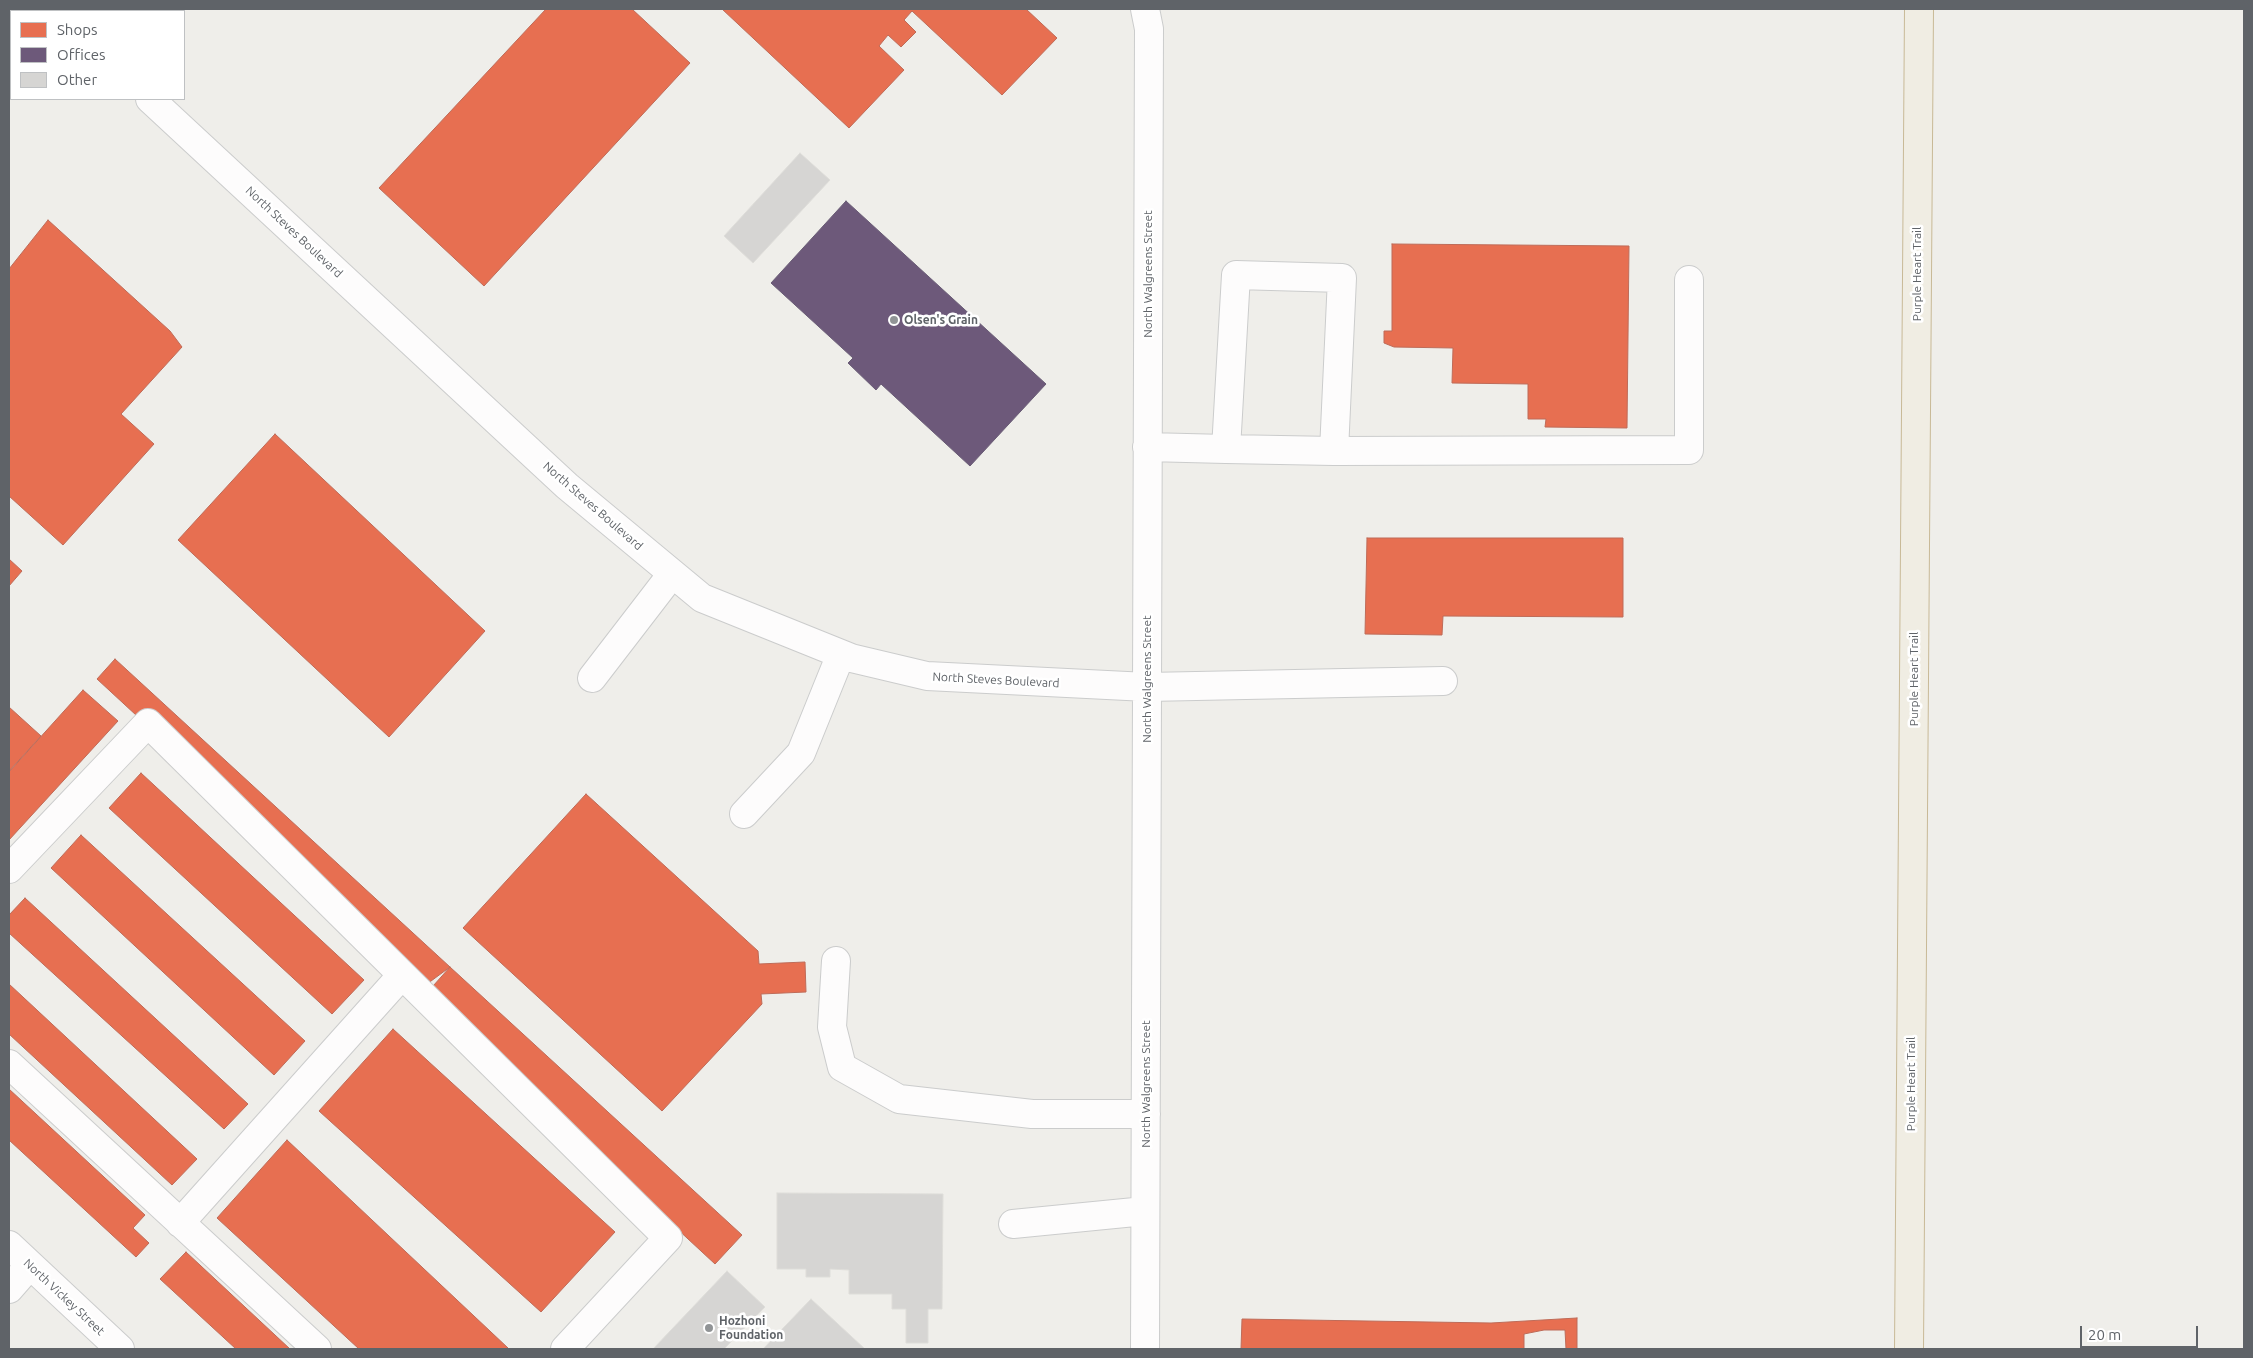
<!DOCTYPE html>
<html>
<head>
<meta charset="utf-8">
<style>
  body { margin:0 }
  #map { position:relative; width:2253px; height:1358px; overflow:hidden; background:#efeeea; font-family:Ubuntu,sans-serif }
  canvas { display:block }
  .frame { position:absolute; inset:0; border:10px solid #5f6368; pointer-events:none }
  .legend { position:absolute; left:10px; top:10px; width:175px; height:90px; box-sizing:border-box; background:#fff; border:1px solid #bfc1c3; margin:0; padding:6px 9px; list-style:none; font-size:15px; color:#5f6368 }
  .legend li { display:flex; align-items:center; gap:10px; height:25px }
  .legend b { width:25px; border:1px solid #bfc1c3 }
  .scale { position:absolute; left:2080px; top:1326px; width:118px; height:22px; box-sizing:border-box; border:2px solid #5f6368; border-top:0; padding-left:6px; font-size:15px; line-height:18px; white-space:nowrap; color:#5f6368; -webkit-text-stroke:4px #fff; paint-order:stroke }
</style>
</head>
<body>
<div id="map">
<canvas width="2253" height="1358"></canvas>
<div class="frame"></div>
<ul class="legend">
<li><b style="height:14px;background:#e76f51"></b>Shops</li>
<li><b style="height:14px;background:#6d597a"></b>Offices</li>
<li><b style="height:14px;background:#d6d5d3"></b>Other</li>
</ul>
<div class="scale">20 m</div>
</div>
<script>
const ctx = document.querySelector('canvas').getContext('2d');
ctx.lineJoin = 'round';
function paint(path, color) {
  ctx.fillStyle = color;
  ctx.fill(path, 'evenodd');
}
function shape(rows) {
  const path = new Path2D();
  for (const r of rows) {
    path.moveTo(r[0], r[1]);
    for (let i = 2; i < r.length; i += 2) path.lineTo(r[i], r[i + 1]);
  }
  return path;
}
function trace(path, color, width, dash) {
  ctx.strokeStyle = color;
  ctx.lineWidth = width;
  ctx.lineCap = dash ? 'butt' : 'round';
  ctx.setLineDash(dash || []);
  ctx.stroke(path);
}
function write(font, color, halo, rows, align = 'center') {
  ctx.font = font + ' Ubuntu,sans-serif';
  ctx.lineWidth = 5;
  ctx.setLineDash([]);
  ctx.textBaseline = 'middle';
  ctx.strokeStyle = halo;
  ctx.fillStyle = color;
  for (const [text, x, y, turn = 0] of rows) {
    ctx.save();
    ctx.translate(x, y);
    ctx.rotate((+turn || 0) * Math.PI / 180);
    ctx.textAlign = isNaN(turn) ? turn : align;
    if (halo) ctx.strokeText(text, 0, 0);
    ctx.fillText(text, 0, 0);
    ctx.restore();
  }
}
const shops = shape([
  [546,9,632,9,690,63,484,286,379,188,546,9],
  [722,9,1026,9,1057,38,1002,95,912,11,904,20,916,32,901,47,888,35,879,46,904,70,849,128,722,9],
  [48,220,170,331,182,347,121,414,154,444,63,545,9,496,9,269,48,220],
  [1392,244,1629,246,1627,428,1545,427,1546,419,1528,419,1528,384,1452,383,1453,348,1394,347,1384,343,1384,331,1392,331,1392,244],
  [275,434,485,631,389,737,178,540,275,434],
  [1367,538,1623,538,1623,617,1443,616,1442,635,1365,634,1367,538],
  [9,559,22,571,9,586,9,559],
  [115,659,450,967,427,984,97,679,115,659],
  [83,690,118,721,9,840,9,772,83,690],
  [9,707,41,736,9,771,9,707],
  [141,773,364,980,332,1014,109,808,141,773],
  [586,794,758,951,759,964,805,962,806,992,761,994,762,1004,662,1111,463,928,586,794],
  [81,835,305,1041,274,1075,51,868,81,835],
  [25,898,248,1104,224,1129,9,933,9,915,25,898],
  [450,967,742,1235,715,1264,425,995,450,967],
  [9,984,197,1159,172,1185,9,1034,9,984],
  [393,1029,615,1232,541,1312,319,1111,393,1029],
  [9,1089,145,1215,133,1228,149,1243,136,1257,9,1140,9,1089],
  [287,1140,508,1348,506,1349,359,1349,217,1218,287,1140],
  [186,1252,290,1349,236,1349,160,1279,186,1252],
  [1577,1318,1577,1349,1566,1349,1565,1330,1544,1330,1524,1334,1524,1349,1241,1349,1242,1319,1491,1323,1577,1318]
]);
paint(shops, '#e76f51');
trace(shops, '#be6b58', 1);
const offices = shape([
  [846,201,1046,384,970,466,881,384,876,390,848,363,853,358,771,283,846,201]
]);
paint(offices, '#6d597a');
trace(offices, '#695c75', 1);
const building = shape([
  [800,153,830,180,753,263,724,236,800,153],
  [777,1193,943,1194,942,1309,928,1309,928,1343,906,1343,906,1309,892,1309,892,1294,849,1294,849,1270,830,1269,830,1277,806,1277,806,1269,777,1269,777,1193],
  [727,1271,765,1307,724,1349,653,1349,727,1271],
  [811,1299,865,1349,763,1349,811,1299]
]);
paint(building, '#d6d5d3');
trace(building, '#deddd9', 1);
const minor = shape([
  [52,9,55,11],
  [1145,9,1149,29,1145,1349],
  [150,99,567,486,702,598,851,658,927,676,1147,687,1443,681],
  [1147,447,1226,449,1334,451,1342,278,1236,275,1226,449],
  [1334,451,1689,450,1689,280],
  [592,678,672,574],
  [744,814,801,753,841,654],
  [9,869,148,723,668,1238,565,1349],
  [836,961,832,1027,842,1067,899,1099,1032,1114,1146,1114],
  [9,1064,317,1349],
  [180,1223,402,975],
  [1013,1224,1145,1211],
  [9,1245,120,1349],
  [9,1289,30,1265]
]);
const highway = shape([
  [1909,1349,1919,9]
]);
trace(minor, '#cbcccc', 30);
trace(highway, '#c8b996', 30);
trace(minor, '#fdfcfc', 28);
trace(highway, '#f0ede3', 28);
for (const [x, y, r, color] of [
  [894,320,5,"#919496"],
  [709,1328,5,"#919496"]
]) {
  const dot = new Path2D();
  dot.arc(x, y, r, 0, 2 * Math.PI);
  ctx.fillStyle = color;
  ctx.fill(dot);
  trace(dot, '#fff', 2);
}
write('12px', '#5f6368', '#fff', [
  ["North Steves Boulevard",294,232,43],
  ["North Walgreens Street",1148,274,-90],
  ["Purple Heart Trail",1917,274,-90],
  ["North Steves Boulevard",593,506,41],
  ["North Walgreens Street",1147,679,-90],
  ["Purple Heart Trail",1914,679,-90],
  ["North Steves Boulevard",996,680,3],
  ["North Walgreens Street",1146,1084,-90],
  ["Purple Heart Trail",1911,1084,-90],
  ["North Vickey Street",64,1297,43]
]);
write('bold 12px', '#5f6368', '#fff', [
  ["Olsen's Grain",904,320],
  ["Hozhoni",719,1321],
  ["Foundation",719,1335]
], 'left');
</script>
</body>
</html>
